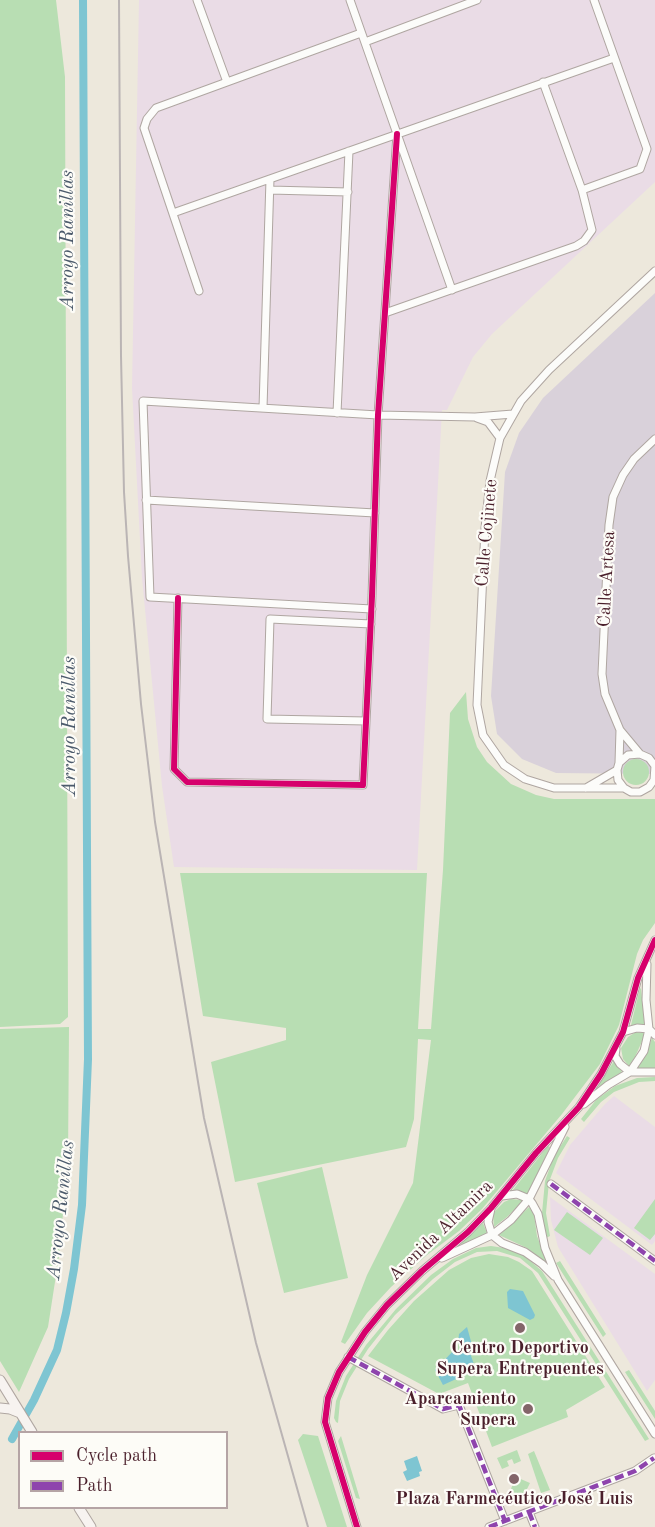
<!DOCTYPE html>
<html>
<head>
<meta charset="utf-8">
<style>
  body { margin:0 }
  #map { position:relative; width:655px; height:1527px; overflow:hidden; background:#ede8dc; font-family:"Old Standard TT",serif }
  canvas { display:block }
  .legend { position:absolute; left:18px; top:1431px; width:210px; height:78px; box-sizing:border-box; background:#fdfcf7; border:2px solid #b5a4a5; margin:0; padding:8px 10px; list-style:none; font-size:18px; color:#4a1f2b }
  .legend li { display:flex; align-items:center; gap:12px; height:30px }
  .legend b { width:30px; border:2px solid #b5a4a5 }
</style>
</head>
<body>
<div id="map">
<canvas width="655" height="1527"></canvas>
<ul class="legend">
<li><b style="height:8px;background:#d6006c"></b>Cycle path</li>
<li><b style="height:8px;background:#8e44ad"></b>Path</li>
</ul>
</div>
<script>
const ctx = document.querySelector('canvas').getContext('2d');
ctx.lineJoin = 'round';
function paint(path, color) {
  ctx.fillStyle = color;
  ctx.fill(path, 'evenodd');
}
function shape(rows) {
  const path = new Path2D();
  for (const r of rows) {
    if (r.length === 3) {
      path.moveTo(r[0] + r[2], r[1]);
      path.arc(r[0], r[1], r[2], 0, 2 * Math.PI);
      continue;
    }
    path.moveTo(r[0], r[1]);
    for (let i = 2; i < r.length; i += 2) path.lineTo(r[i], r[i + 1]);
  }
  return path;
}
function trace(path, color, width, dash) {
  ctx.strokeStyle = color;
  ctx.lineWidth = width;
  ctx.lineCap = dash ? 'butt' : 'round';
  ctx.setLineDash(dash || []);
  ctx.stroke(path);
}
function write(font, color, halo, rows, align = 'center') {
  ctx.font = font + ' "Old Standard TT",serif';
  ctx.lineWidth = 4.5;
  ctx.setLineDash([]);
  ctx.textBaseline = 'middle';
  ctx.strokeStyle = halo;
  ctx.fillStyle = color;
  for (const [text, x, y, turn = 0] of rows) {
    ctx.save();
    ctx.translate(x, y);
    ctx.rotate((+turn || 0) * Math.PI / 180);
    ctx.textAlign = isNaN(turn) ? turn : align;
    if (halo) ctx.strokeText(text, 0, 0);
    ctx.fillText(text, 0, 0);
    ctx.restore();
  }
}
paint(shape([
  [139,0,655,0,655,182,492,334,473,357,447,410,442,410,417,870,174,867,162,786,142,578,132,388],
  [614,1096,655,1127,655,1241,652,1245,556,1173,570,1145,605,1104],
  [550,1197,655,1274,655,1380,647,1391,558,1247,551,1220]
]), '#eadce6');
paint(shape([
  [655,293,655,774,556,773,522,759,497,734,491,696,505,472,519,433,543,398]
]), '#d9d1da');
paint(shape([
  [0,0,56,0,65,77,68,1017,60,1024,0,1027],
  [466,692,468,719,477,747,487,762,511,784,536,795,554,799,655,799,655,923,643,940,637,954,619,1025,600,1064,562,1114,482,1209,459,1231,427,1255,391,1287,367,1313,345,1344,341,1342,367,1275,413,1183,431,1040,418,1039,414,1119,406,1147,235,1182,211,1062,286,1040,286,1028,203,1016,180,873,427,873,418,1029,431,1029,443,870,450,713],
  [636,772,13],
  [640,988,641,989,645,1024,631,1025],
  [69,1027,68,1160,59,1256,48,1327,19,1392,0,1361,0,1029],
  [636,1032,644,1033,643,1039,635,1057,629,1066,623,1059,621,1048,628,1037],
  [652,1038,655,1042,655,1069,637,1069,646,1055],
  [614,1061,622,1072,599,1087,598,1086],
  [655,1077,655,1081,639,1082,614,1092,601,1102,584,1122,581,1119,596,1100,615,1086,637,1078],
  [567,1136,570,1138,558,1158,549,1182,546,1213,550,1236,546,1238,542,1213,545,1181,554,1156],
  [548,1146,550,1147,540,1169,528,1194,512,1191],
  [322,1167,348,1278,284,1293,257,1183],
  [511,1199,522,1200,522,1202,507,1217,494,1227,493,1215,496,1210,504,1202],
  [655,1199,655,1234,650,1240,634,1228],
  [529,1207,534,1214,537,1236,546,1260,545,1262,527,1248,499,1235],
  [567,1212,603,1238,590,1255,554,1230],
  [483,1223,487,1233,462,1245,461,1243],
  [491,1246,511,1249,521,1253,542,1271,649,1439,645,1441,538,1273,520,1258,497,1251,477,1252,455,1262,433,1279,395,1315,368,1349,349,1379,340,1401,338,1423,336,1422,334,1418,336,1401,346,1376,366,1345,396,1309,431,1275,453,1259,476,1248],
  [489,1254,508,1257,519,1262,532,1271,605,1387,566,1410,568,1417,492,1447,468,1383,439,1394,368,1356,388,1330,414,1301,449,1270,471,1258],
  [560,1261,606,1334,603,1337,556,1263],
  [629,1370,655,1411,655,1419,625,1372],
  [303,1434,318,1436,347,1527,327,1527,298,1440],
  [341,1436,360,1499,356,1498,338,1441],
  [517,1450,521,1461,514,1464,512,1459,507,1461,509,1466,502,1469,497,1458],
  [534,1451,550,1490,541,1493,528,1454],
  [516,1477,530,1483,523,1497,510,1491]
]), '#b8deb3');
paint(shape([
  [510,1289,523,1291,535,1315,534,1318,530,1320,508,1308,507,1292],
  [467,1327,472,1345,458,1344,459,1334],
  [454,1350,470,1353,476,1370,443,1385,435,1370],
  [417,1456,422,1471,419,1472,420,1476,407,1481,403,1472,407,1470,404,1461]
]), '#7ec5d2');
trace(shape([
  [12,1439,34,1400,57,1350,66,1313,74,1269,82,1205,88,1059,83,0]
]), '#7ec5d2', 8);
const street = shape([
  [197,0,227,82],
  [350,0,452,290],
  [365,42,477,0],
  [270,190,348,192],
  [582,190,640,169,647,149,594,0],
  [173,213,614,58],
  [199,291,144,128,147,119,156,108,361,33],
  [385,313,576,246,584,241,592,230,582,190,543,82],
  [263,408,270,179],
  [337,413,349,151],
  [477,418,488,422,500,438],
  [146,500,375,513],
  [178,598,174,769,187,782,363,785,372,596,378,415,397,134],
  [372,609,150,597,143,401,378,415,475,417,513,414],
  [366,721,267,719,270,619,371,624],
  [640,754,628,755,619,763,617,770,618,780,624,788,631,792,640,792,649,787,654,780,655,766,649,758,640,754,620,730,605,694,602,674,609,525,613,497,623,475,634,459,655,439],
  [619,763,620,730],
  [586,788,617,770],
  [624,788,554,788,525,779,504,765,483,735,477,705,485,528,490,481,500,438,521,401,549,370,655,271],
  [623,1032,637,1028,649,1029,655,1035],
  [616,1049,615,1056,620,1064,630,1072,655,1072],
  [584,1104,608,1085,630,1072,644,1051,649,1029,646,1000,647,964],
  [551,1184,655,1261],
  [502,1196,517,1194,529,1199,532,1203,538,1214,545,1248,558,1280,655,1434],
  [491,1209,488,1222,492,1235,502,1243,525,1252,542,1264,554,1276],
  [442,1258,492,1235,511,1220,529,1199,565,1127],
  [348,1357,443,1409,459,1405,505,1521],
  [529,1512,535,1527],
  [357,1527,325,1422,328,1398,339,1372,365,1332,387,1305,422,1271,468,1232,491,1208,536,1153,579,1107,601,1074,623,1032,638,978,655,940],
  [489,1527,635,1471,654,1458]
]);
const secondary = shape([
  [0,1380,32,1432],
  [0,1408,10,1409,20,1413],
  [79,1508,91,1527]
]);
trace(street, '#afa6a1', 9);
trace(secondary, '#afa6a1', 11);
trace(street, '#fcfcfa', 7);
trace(secondary, '#f7f3f0', 9);
trace(shape([
  [119,0,121,356,124,492,128,556,141,704,155,822,204,1118,256,1343,308,1527]
]), '#bab4b4', 2);
trace(shape([
  [551,1184,655,1261],
  [348,1357,443,1409,459,1405,505,1521],
  [529,1512,535,1527],
  [489,1527,635,1471,654,1458]
]), '#8e44ad', 4.5, [9, 4.5]);
trace(shape([
  [178,598,174,769,187,782,363,785,372,596,378,415,397,134],
  [357,1527,325,1422,328,1398,339,1372,365,1332,387,1305,422,1271,468,1232,491,1208,536,1153,579,1107,601,1074,623,1032,638,978,655,940]
]), '#d6006c', 6);
for (const [x, y, r, color] of [
  [520,1328,6,"#836569"],
  [528,1409,6,"#836569"],
  [514,1479,6,"#836569"]
]) {
  const dot = new Path2D();
  dot.arc(x, y, r, 0, 2 * Math.PI);
  ctx.fillStyle = color;
  ctx.fill(dot);
  trace(dot, '#fdfcf7', 2);
}
write('18px', '#4a1f2b', '#fdfcf7', [
  ["Calle Cojinete",487,533,-85],
  ["Calle Artesa",607,579,-87],
  ["Avenida Altamira",441,1231,-44]
]);
write('bold 18px', '#4a1f2b', '#fdfcf7', [
  ["Centro Deportivo",520,1348],
  ["Supera Entrepuentes",520,1369],
  ["Aparcamiento",516,1399,"right"],
  ["Supera",516,1420,"right"],
  ["Plaza Farmecéutico José Luis",514,1499]
]);
write('italic 20px', '#4c5b6c', '#fdfcf7', [
  ["Arroyo Ranillas",68,240,-90],
  ["Arroyo Ranillas",70,726,-90],
  ["Arroyo Ranillas",61,1210,-84]
]);
</script>
</body>
</html>
